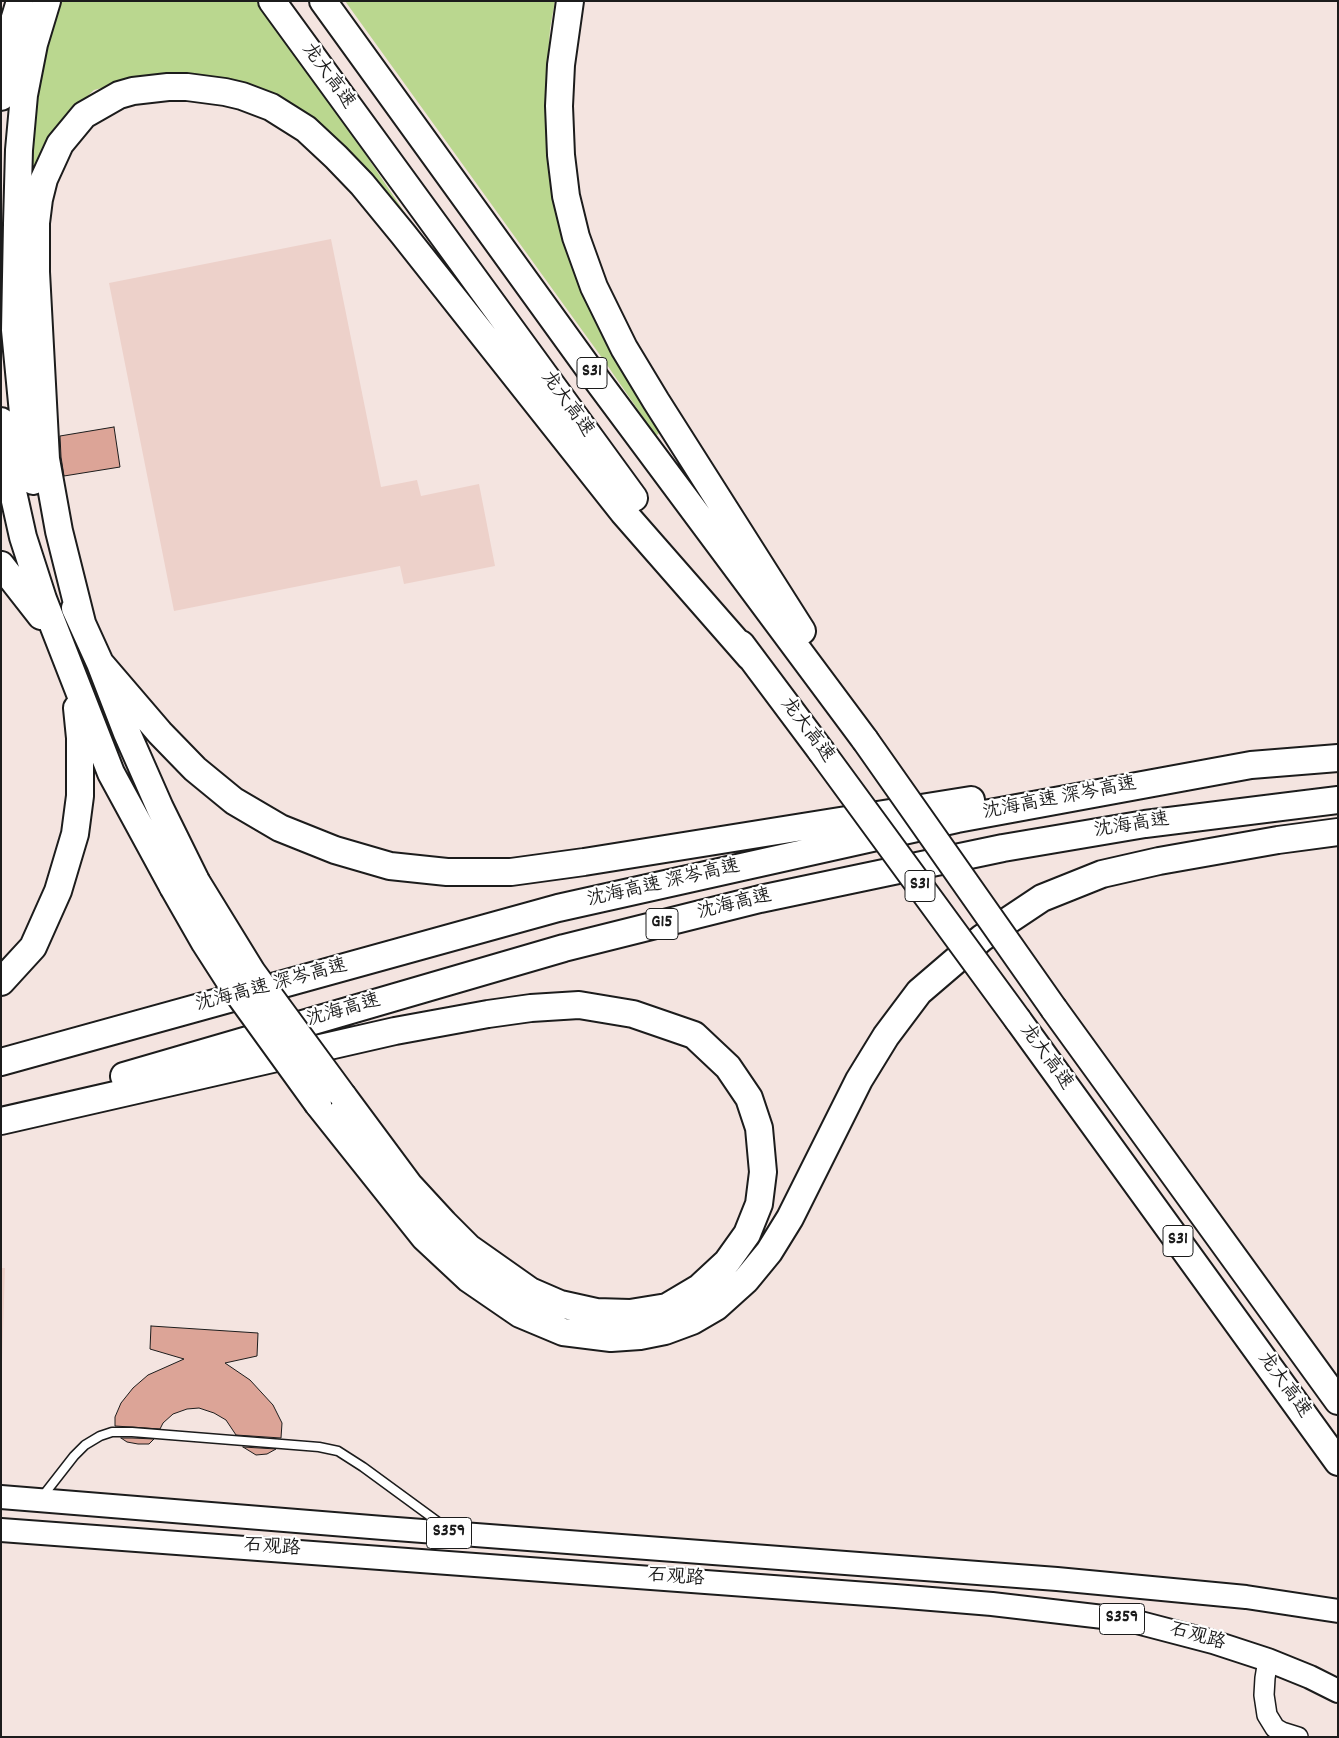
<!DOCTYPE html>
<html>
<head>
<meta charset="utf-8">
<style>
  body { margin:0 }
  #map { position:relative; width:1339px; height:1738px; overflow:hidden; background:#f4e4e0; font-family:Dekko,sans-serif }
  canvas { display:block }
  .frame { position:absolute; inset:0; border:2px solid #1c1c1c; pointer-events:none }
</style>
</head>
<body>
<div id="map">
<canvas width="1339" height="1738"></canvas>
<div class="frame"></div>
</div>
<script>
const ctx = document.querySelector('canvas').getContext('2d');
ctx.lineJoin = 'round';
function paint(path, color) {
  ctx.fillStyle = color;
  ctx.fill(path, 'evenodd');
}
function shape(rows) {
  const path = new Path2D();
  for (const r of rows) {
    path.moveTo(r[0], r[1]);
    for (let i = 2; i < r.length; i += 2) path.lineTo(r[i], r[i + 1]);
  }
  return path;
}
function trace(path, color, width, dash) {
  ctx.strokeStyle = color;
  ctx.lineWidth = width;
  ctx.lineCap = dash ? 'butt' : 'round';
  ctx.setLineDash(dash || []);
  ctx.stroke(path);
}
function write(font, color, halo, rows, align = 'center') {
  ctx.font = font + ' Dekko,"LXGW WenKai TC",sans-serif';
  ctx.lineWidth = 4.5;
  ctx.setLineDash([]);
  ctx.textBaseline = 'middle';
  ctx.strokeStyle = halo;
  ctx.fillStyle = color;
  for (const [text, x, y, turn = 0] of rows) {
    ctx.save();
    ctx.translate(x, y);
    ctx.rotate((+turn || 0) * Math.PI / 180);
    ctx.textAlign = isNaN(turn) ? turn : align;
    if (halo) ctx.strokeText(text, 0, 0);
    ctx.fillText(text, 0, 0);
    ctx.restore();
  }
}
paint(shape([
  [331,239,381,487,417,480,421,496,479,484,495,566,404,584,400,566,174,611,109,283],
  [1,1268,5,1268,1,1394]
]), '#edd1ca');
paint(shape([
  [56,1,260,1,319,79,370,161,413,225,410,228,223,79,153,75,94,90,55,127,38,160,27,194,27,145],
  [345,1,555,1,550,29,545,108,550,180,570,256,596,320,661,431,656,436,605,362]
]), '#bad78f');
const building = shape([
  [114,427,120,467,64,476,61,457,60,436,114,427],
  [151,1326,258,1333,257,1356,225,1363,250,1380,273,1405,282,1423,281,1438,236,1435,226,1420,214,1413,199,1408,187,1409,173,1414,163,1423,160,1429,115,1426,115,1417,121,1403,133,1388,148,1375,184,1359,150,1349,151,1326],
  [121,1438,132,1438,154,1439,149,1444,138,1444,127,1442,121,1438],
  [243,1447,276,1449,267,1454,256,1455,243,1447]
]);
paint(building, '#dca497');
trace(building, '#1c1c1c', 1);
const service = shape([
  [42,1497,74,1456,85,1445,100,1436,112,1432,132,1432,319,1447,338,1451,363,1467,445,1527]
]);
const tertiary = shape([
  [1268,1660,1265,1678,1264,1695,1267,1715,1275,1728,1282,1732,1298,1737]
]);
const primary = shape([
  [1,1497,383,1528,1057,1579,1246,1597,1338,1611],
  [1,1530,895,1596,992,1604,1129,1620,1213,1642,1268,1660,1310,1677,1338,1691]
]);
const motorway = shape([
  [272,1,634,498],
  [323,1,597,380,865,740],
  [570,1,561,65,559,106,561,155,566,196,576,237,594,287,624,348,656,401,802,631],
  [1,97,13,24,20,1],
  [1,421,7,465,23,537,43,599,111,773,173,887],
  [33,481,25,434,15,330,17,224,19,150,24,95,34,44,47,1],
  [1,565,41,616],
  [75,608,100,663,127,733,160,808,196,881],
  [82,623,59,531,46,459,36,272,36,223,39,199,44,179,60,144,84,115,119,95,133,91,168,87,187,87,225,92,242,96,271,107,306,129,336,157,362,184,403,234,623,512,750,657],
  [741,644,821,751],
  [100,663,160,733,195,769,234,801,280,828,335,850,390,866,447,872,511,872,584,862,971,800],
  [1,982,33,947,58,891,75,834,80,796,80,738,77,708],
  [1054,1009,1338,1401],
  [1018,1020,1338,1462],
  [1,1062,558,908,957,819,1251,765,1338,758],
  [124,1076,564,948,760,899,1003,848,1145,824,1338,800],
  [318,1104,424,1237,469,1279,520,1314,563,1332,611,1338,640,1336,665,1331,692,1321,716,1307,746,1280,769,1252,790,1218,859,1080,886,1036,919,992,982,938,1042,898,1102,874,1159,861,1278,840,1338,832],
  [1,1121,395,1031,488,1014,531,1008,579,1005,633,1014,694,1035,728,1067,749,1098,759,1128,763,1172,759,1204,747,1234,727,1262,699,1288,667,1307,630,1313,596,1312,560,1304,530,1291,469,1248,444,1223,409,1185,343,1096]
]);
trace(service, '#1c1c1c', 11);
trace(tertiary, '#1c1c1c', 22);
trace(primary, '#1c1c1c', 26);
trace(motorway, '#1c1c1c', 30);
trace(service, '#fff', 8);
trace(tertiary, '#fff', 19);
trace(primary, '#fff', 22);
trace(motorway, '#fff', 26);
const motorwayBridge = shape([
  [865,740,1054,1009],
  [821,751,1018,1020],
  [196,881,252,972,343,1096],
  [173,887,205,943,232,985,318,1104]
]);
trace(motorwayBridge, '#1c1c1c', 30, []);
trace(motorwayBridge, '#fff', 26);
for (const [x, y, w] of [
  [592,373,30],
  [920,886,30],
  [662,924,32],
  [1178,1241,30],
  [449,1533,45],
  [1122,1619,45]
]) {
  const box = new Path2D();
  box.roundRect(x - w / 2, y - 15.5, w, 31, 4);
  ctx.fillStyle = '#fff';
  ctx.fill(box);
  trace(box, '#1c1c1c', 1);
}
write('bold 18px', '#1c1c1c', null, [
  ["S31",592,373],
  ["S31",920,886],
  ["G15",662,924],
  ["S31",1178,1241],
  ["S359",449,1533],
  ["S359",1122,1619]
]);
write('19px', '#1c1c1c', '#fff', [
  ["龙大高速",327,77,54],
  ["龙大高速",566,405,54],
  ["龙大高速",806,731,53],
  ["沈海高速 深岑高速",1060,800,-11],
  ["沈海高速",1132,827,-9],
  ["沈海高速 深岑高速",664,885,-13],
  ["沈海高速",735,906,-14],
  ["沈海高速 深岑高速",272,987,-15],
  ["沈海高速",344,1012,-16],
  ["龙大高速",1045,1058,54],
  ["龙大高速",1283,1386,54],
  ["石观路",272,1549,4],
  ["石观路",676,1579,4],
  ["石观路",1197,1638,16]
]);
</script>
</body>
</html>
